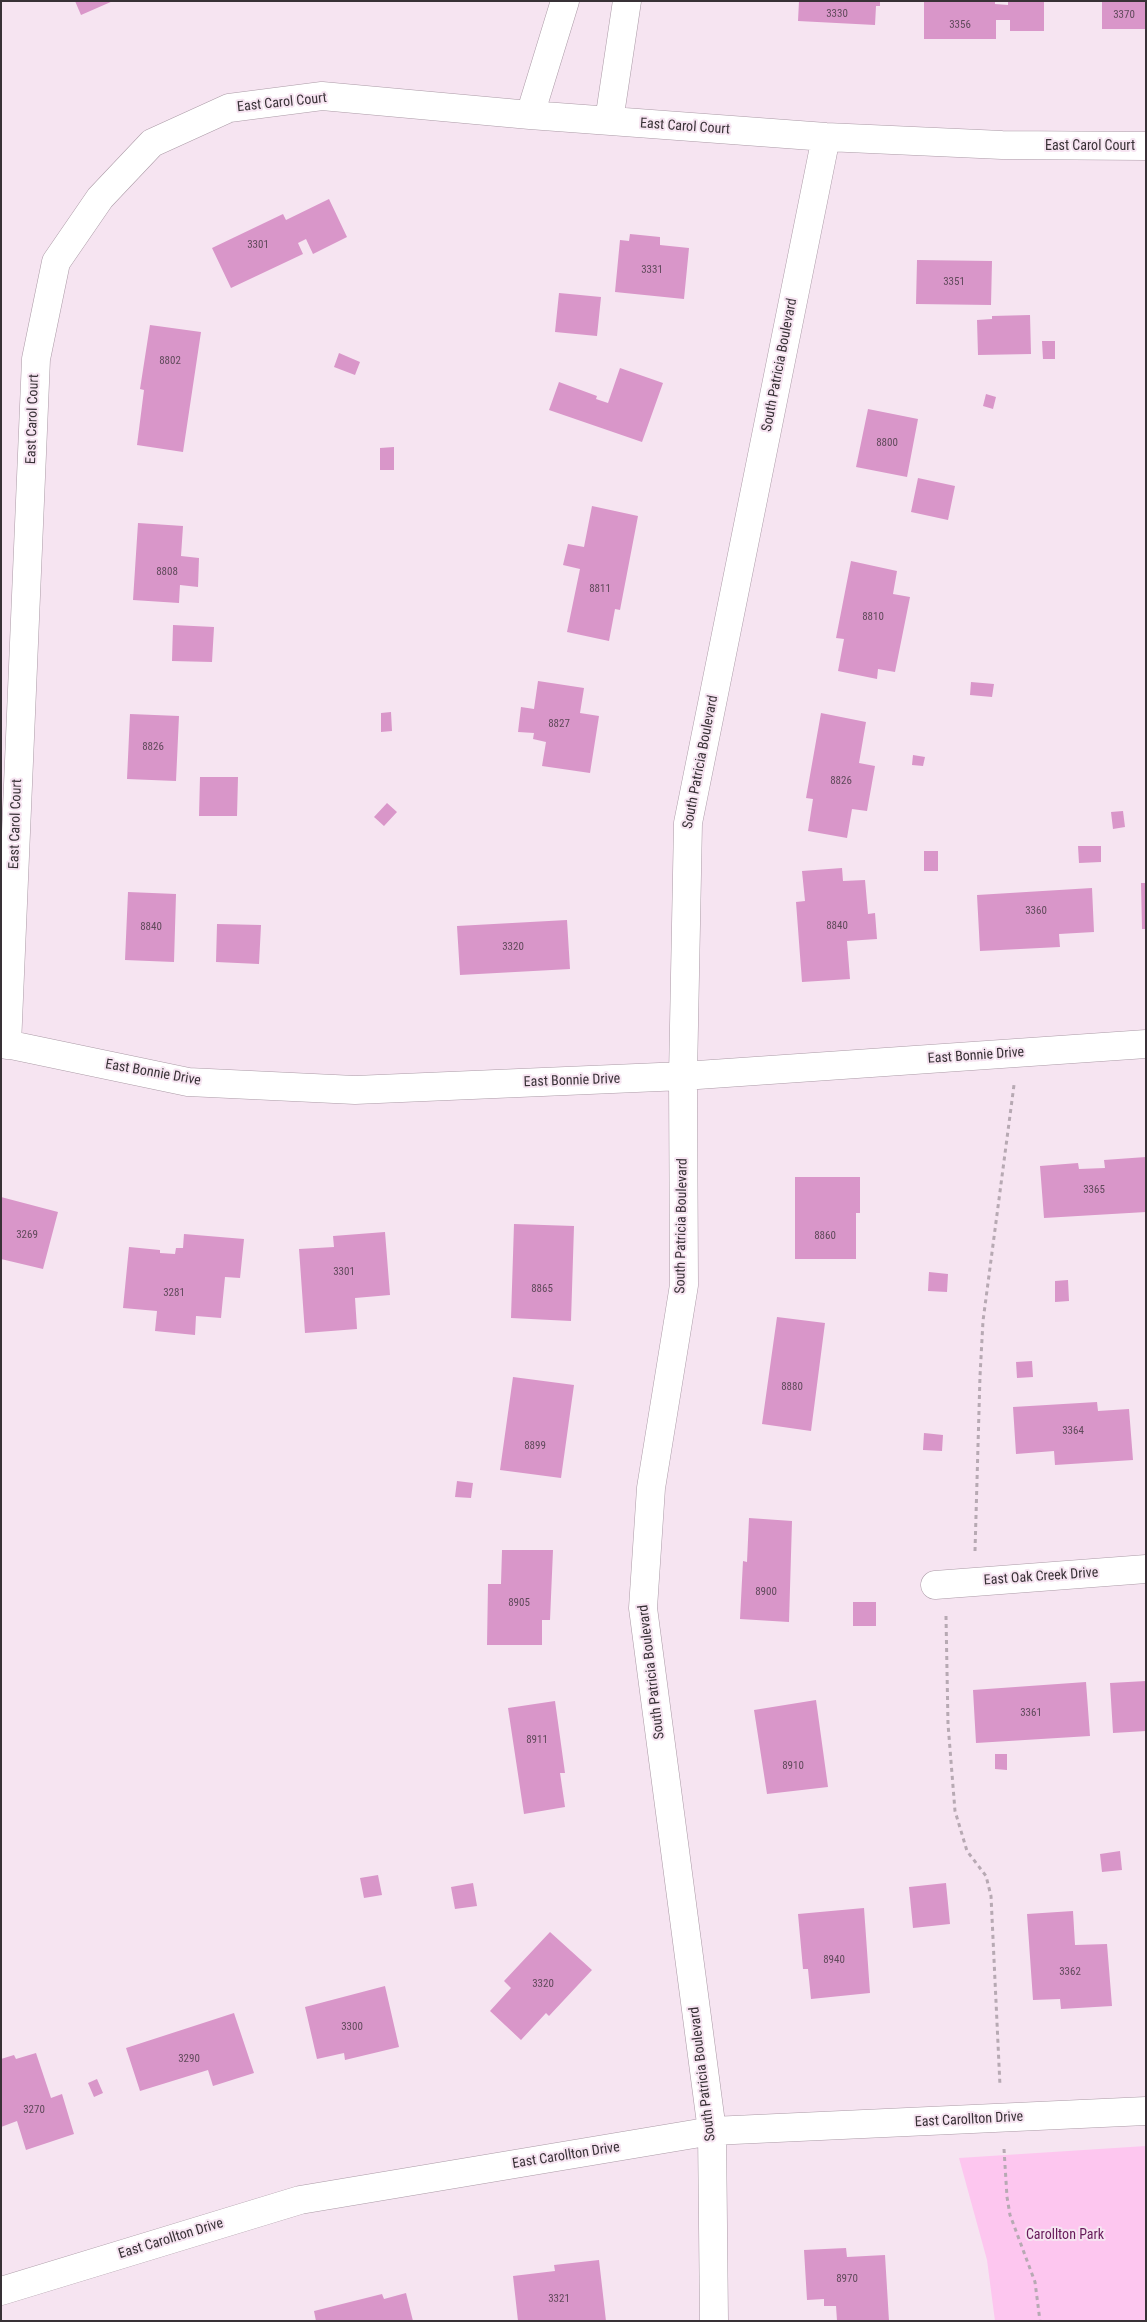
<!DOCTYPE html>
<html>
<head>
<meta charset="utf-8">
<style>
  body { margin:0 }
  #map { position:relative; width:1147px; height:2322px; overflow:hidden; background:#f6e4f1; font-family:"Roboto Condensed",sans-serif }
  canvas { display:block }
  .frame { position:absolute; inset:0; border:2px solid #383136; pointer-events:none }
</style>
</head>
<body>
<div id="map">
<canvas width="1147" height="2322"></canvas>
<div class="frame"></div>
</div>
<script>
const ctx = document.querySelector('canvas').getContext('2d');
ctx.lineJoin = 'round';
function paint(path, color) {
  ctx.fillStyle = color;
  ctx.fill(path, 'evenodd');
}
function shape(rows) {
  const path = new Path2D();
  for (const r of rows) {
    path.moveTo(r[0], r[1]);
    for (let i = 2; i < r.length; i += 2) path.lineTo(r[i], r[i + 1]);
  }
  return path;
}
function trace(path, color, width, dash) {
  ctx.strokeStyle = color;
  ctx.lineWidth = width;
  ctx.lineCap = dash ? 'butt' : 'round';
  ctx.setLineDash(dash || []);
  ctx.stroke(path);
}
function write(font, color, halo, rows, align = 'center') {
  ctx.font = font + ' "Roboto Condensed",sans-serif';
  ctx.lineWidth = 4;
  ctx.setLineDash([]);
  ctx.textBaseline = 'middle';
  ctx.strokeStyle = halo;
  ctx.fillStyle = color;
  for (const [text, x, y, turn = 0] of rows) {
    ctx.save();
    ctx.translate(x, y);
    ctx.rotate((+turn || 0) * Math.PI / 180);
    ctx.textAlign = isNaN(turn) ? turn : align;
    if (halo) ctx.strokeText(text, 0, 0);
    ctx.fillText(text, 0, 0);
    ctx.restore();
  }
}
paint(shape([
  [1146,2146,1146,2321,995,2321,987,2260,959,2158]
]), '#fdc6ef');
paint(shape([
  [75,1,113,1,81,15],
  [799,1,880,1,880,6,876,6,875,25,798,21],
  [924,1,995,1,995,4,1008,5,1008,1,1044,1,1044,31,1010,31,1010,20,996,20,996,39,924,39],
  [1102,1,1146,1,1146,29,1102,29],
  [329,199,347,237,313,254,306,239,298,243,303,254,231,288,212,248,283,214,286,220],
  [630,234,660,237,660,245,689,248,684,299,615,292,620,240,629,241],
  [917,260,992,261,991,305,916,304],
  [559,293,601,297,597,336,555,332],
  [1030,315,1031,354,978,355,977,320,992,319,992,316],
  [150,325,201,332,183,452,137,445,144,390,140,389],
  [1042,341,1055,341,1055,359,1043,359],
  [339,353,360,362,355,375,334,367],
  [620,368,663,383,642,442,549,410,559,382,597,396,596,399,608,403],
  [986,394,996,397,993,409,983,406],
  [868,409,918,419,907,477,856,467],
  [394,447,394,470,380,470,380,448],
  [918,478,955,486,948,520,911,512],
  [592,506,638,516,620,610,615,609,609,641,567,632,580,569,563,565,568,544,584,547],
  [138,523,183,526,181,556,199,558,198,587,180,585,179,603,133,600],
  [851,561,897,571,893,594,910,597,895,672,878,669,877,679,838,671,844,639,836,638],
  [173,625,214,627,212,662,172,661],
  [538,681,584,688,580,713,599,716,590,773,542,766,546,742,533,739,534,733,518,732,521,707,534,709],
  [971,682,994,684,992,697,970,695],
  [391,712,392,731,381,732,381,713],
  [821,713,866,722,859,763,875,766,867,811,852,809,847,838,808,831,813,799,806,798],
  [130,714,179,716,176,781,127,779],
  [913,755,925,757,923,766,912,765],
  [200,777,238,777,237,816,199,816],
  [387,803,397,812,384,826,374,817],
  [1123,811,1125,827,1113,829,1111,812],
  [1078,846,1101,846,1101,862,1079,863],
  [924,851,938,851,938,871,924,871],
  [842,868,843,881,865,880,868,914,875,913,877,939,847,941,850,979,802,982,796,902,805,901,802,871],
  [1141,883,1146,883,1146,929,1142,929],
  [1092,888,1094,932,1059,934,1060,947,980,951,977,895],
  [128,892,176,894,174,962,125,960],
  [567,920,570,969,460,975,457,926],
  [217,924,261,925,259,964,216,962],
  [1146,1157,1146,1212,1044,1218,1040,1166,1078,1163,1079,1169,1105,1168,1104,1160],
  [795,1177,860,1177,860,1213,856,1213,856,1259,795,1259],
  [1,1197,58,1212,43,1269,1,1259],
  [514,1224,574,1226,571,1321,511,1318],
  [385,1232,390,1295,355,1298,357,1329,305,1333,299,1249,334,1247,333,1236],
  [184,1234,244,1239,240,1278,225,1277,221,1318,196,1316,195,1335,155,1331,157,1311,123,1308,129,1247,160,1250,160,1253,175,1254,176,1248,183,1248],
  [929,1272,948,1274,947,1292,928,1291],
  [1068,1280,1069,1301,1055,1302,1055,1281],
  [777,1317,825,1323,811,1431,762,1424],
  [1032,1361,1033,1377,1017,1378,1016,1362],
  [513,1377,574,1385,561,1478,500,1470],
  [1097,1402,1098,1411,1129,1409,1133,1460,1055,1465,1054,1451,1016,1454,1013,1407],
  [924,1433,943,1435,942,1451,923,1450],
  [457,1481,473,1483,471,1498,455,1497],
  [749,1518,792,1521,789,1622,740,1619,743,1561,747,1562],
  [502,1550,553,1550,550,1620,542,1620,542,1645,487,1645,488,1584,501,1584],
  [853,1602,876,1602,876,1626,853,1626],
  [1146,1681,1146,1731,1113,1733,1110,1683],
  [1086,1682,1090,1736,976,1743,973,1690],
  [816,1700,828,1787,767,1794,754,1710],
  [555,1701,565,1773,560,1773,565,1807,524,1814,508,1708],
  [995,1754,1007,1754,1007,1770,995,1769],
  [1120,1851,1122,1870,1102,1872,1100,1854],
  [378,1875,382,1895,364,1898,360,1878],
  [473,1883,477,1906,455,1909,451,1887],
  [946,1883,950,1924,913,1928,909,1887],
  [864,1908,870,1993,811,1999,808,1969,803,1969,798,1914],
  [1073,1911,1075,1945,1107,1944,1112,2006,1061,2009,1060,1999,1033,2000,1027,1914],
  [550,1932,592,1970,549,2016,546,2013,521,2040,490,2011,511,1988,504,1981],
  [385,1986,399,2047,345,2060,344,2053,317,2059,305,2007],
  [234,2013,254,2073,213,2086,208,2070,140,2091,126,2048],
  [36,2053,51,2098,62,2094,74,2134,26,2150,17,2121,1,2127,1,2059,14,2055,16,2059],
  [97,2079,103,2093,94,2097,88,2083],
  [846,2248,847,2257,885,2255,889,2321,837,2321,836,2306,824,2306,824,2299,807,2300,804,2250],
  [599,2260,606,2321,518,2321,513,2276,555,2271,554,2265],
  [406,2293,413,2321,316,2321,314,2311,382,2294,384,2299]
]), '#d996c9');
const minor = shape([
  [530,115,565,1],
  [609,121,627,1],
  [1,1043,188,1082,355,1090,683,1076,1146,1044],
  [7,1045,36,359,56,262,100,198,152,143,229,108,322,96,530,115,826,137,1002,145,1146,146],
  [935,1585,1146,1569],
  [1,2291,300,2200,712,2131,1146,2111],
  [714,2321,712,2131,643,1608,651,1488,684,1285,683,1076,688,823,826,137]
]);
trace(minor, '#ab9aa6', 29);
trace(shape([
  [975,1551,980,1376,983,1321,1014,1085],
  [946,1616,948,1724,955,1811,967,1851,986,1876,991,1896,1000,2086],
  [1004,2149,1007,2197,1010,2215,1035,2282,1040,2321]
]), '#b7a9b3', 3, [4, 4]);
trace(minor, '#fff', 28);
write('11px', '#604a5b', null, [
  ["3330",837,14],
  ["3370",1124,15],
  ["3356",960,25],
  ["3301",258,245],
  ["3331",652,270],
  ["3351",954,282],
  ["8802",170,361],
  ["8800",887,443],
  ["8808",167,572],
  ["8811",600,589],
  ["8810",873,617],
  ["8827",559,724],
  ["8826",153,747],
  ["8826",841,781],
  ["3360",1036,911],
  ["8840",837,926],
  ["8840",151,927],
  ["3320",513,947],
  ["3365",1094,1190],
  ["3269",27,1235],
  ["8860",825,1236],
  ["3301",344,1272],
  ["8865",542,1289],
  ["3281",174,1293],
  ["8880",792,1387],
  ["3364",1073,1431],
  ["8899",535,1446],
  ["8900",766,1592],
  ["8905",519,1603],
  ["3361",1031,1713],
  ["8911",537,1740],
  ["8910",793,1766],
  ["8940",834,1960],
  ["3362",1070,1972],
  ["3320",543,1984],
  ["3300",352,2027],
  ["3290",189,2059],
  ["3270",34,2110],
  ["8970",847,2279],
  ["3321",559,2299]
]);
write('14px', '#383136', '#f6e4f1', [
  ["East Carol Court",282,103,-6],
  ["East Carol Court",685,127,4],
  ["East Carol Court",1090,146],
  ["South Patricia Boulevard",780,365,-79],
  ["East Carol Court",33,419,-88],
  ["South Patricia Boulevard",701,762,-79],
  ["East Carol Court",16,824,-88],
  ["East Bonnie Drive",976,1056,-4],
  ["East Bonnie Drive",153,1073,10],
  ["East Bonnie Drive",572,1081,-2],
  ["South Patricia Boulevard",682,1226,-89],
  ["East Oak Creek Drive",1041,1577,-4],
  ["South Patricia Boulevard",652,1672,-97],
  ["South Patricia Boulevard",703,2074,-97],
  ["East Carollton Drive",969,2120,-3],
  ["East Carollton Drive",566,2156,-9],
  ["East Carollton Drive",171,2239,-17]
]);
write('14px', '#661959', '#f6e4f1', [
  ["Carollton Park",1065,2235]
]);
</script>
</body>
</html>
